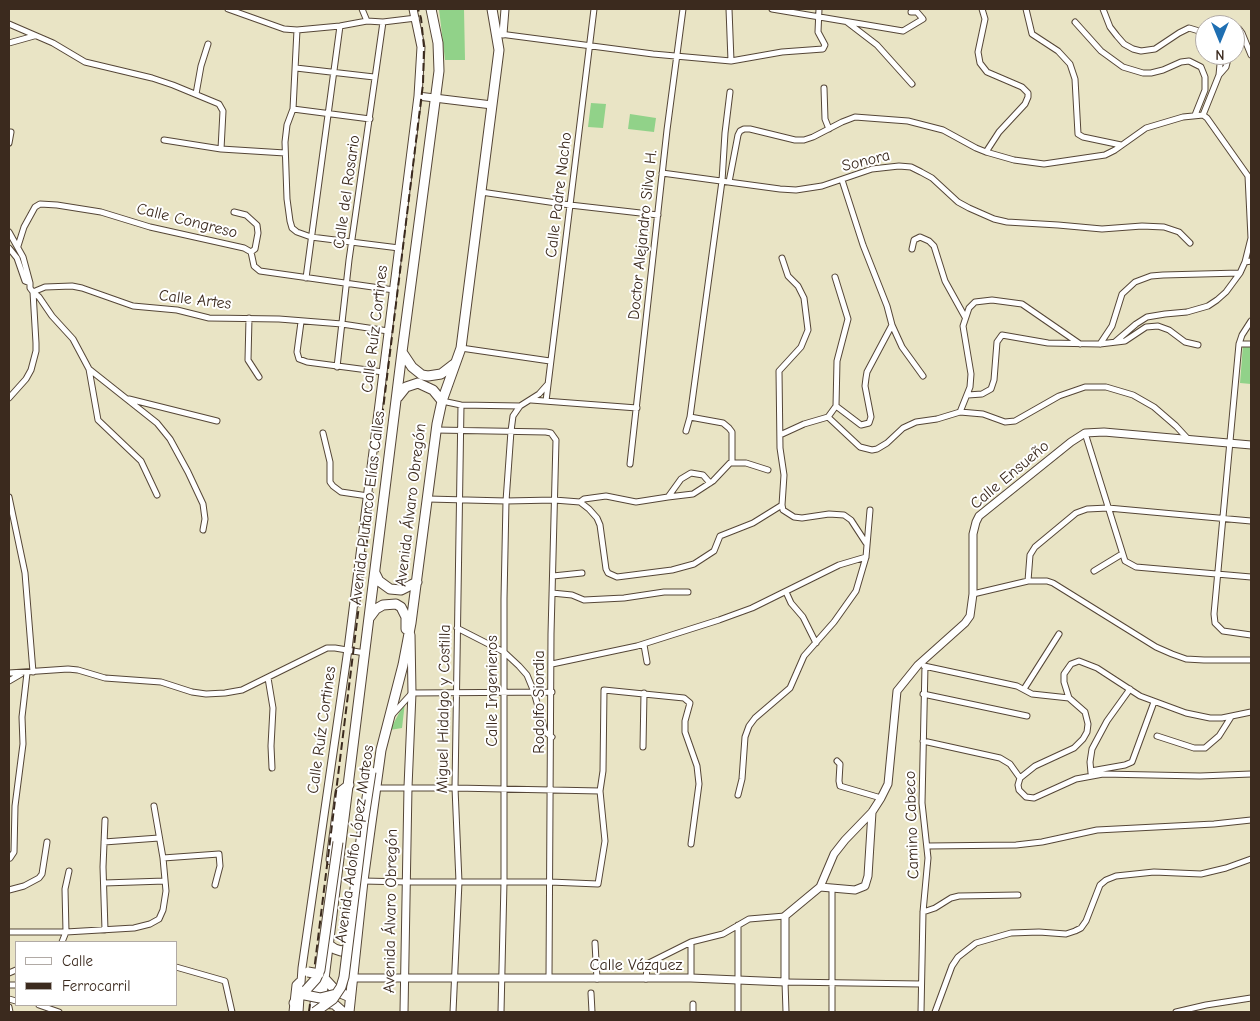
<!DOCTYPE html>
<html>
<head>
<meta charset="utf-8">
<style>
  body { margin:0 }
  #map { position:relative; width:1260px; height:1021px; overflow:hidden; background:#e9e4c5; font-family:"Comic Neue",sans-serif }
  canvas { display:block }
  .frame { position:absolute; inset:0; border:10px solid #3b2a1e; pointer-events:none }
  .legend { position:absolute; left:15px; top:941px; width:162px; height:65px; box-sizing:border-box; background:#fff; border:1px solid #b1aaa5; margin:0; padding:6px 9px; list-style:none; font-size:15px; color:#3b2a1e }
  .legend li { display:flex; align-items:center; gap:10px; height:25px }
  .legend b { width:25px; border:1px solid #b1aaa5 }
  .north { position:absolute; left:1195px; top:15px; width:50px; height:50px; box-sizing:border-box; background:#fff; border:1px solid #b1aaa5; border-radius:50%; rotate:180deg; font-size:14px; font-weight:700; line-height:20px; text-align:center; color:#3b2a1e }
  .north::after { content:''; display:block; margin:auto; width:18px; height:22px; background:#1f6fb2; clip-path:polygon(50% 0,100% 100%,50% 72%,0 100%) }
</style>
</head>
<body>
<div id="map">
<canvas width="1260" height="1021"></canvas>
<div class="frame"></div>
<ul class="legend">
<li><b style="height:6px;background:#fff"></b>Calle</li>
<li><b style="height:6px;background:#3b2a1e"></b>Ferrocarril</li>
</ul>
<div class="north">N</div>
</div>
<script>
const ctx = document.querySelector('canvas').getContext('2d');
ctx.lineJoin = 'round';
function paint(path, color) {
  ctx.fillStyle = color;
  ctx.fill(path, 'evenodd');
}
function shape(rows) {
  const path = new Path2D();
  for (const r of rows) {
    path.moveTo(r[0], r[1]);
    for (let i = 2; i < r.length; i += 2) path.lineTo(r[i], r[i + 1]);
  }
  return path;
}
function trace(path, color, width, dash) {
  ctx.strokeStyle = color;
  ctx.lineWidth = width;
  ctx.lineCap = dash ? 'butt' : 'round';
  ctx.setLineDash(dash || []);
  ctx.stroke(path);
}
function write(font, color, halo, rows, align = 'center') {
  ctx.font = font + ' "Comic Neue",sans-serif';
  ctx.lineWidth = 4;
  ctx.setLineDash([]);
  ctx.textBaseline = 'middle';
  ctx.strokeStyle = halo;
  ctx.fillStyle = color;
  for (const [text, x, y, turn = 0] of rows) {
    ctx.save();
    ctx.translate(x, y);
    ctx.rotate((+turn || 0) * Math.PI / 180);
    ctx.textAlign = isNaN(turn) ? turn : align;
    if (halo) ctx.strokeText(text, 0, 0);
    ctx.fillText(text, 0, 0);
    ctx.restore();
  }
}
paint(shape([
  [439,9,464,9,465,60,445,60],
  [591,103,606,104,603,128,588,127],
  [630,114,656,118,654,132,628,129],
  [1243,345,1251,346,1251,384,1240,383],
  [405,702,402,728,390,730]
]), '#91d289');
const street = shape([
  [228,9,284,29,297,30,340,26,367,21,383,22,416,18],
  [362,9,367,21],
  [729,9,731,61],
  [772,9,903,31,923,19,917,12,911,12],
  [982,9,985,19,978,52,980,63,987,72,1022,87,1028,93,1028,97,1025,104,999,132,986,152],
  [1026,9,1032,34,1058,51,1070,64,1075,79,1078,134,1083,137,1121,145],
  [1103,9,1110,27,1117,36,1124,44,1133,49,1141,51,1155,49,1179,33,1189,28,1199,31,1205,37],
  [847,22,877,45,912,84],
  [1075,22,1101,51,1123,67,1143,73,1151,73,1163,70,1181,62,1189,61,1201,67,1205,77,1205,90,1195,115],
  [9,24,53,43,85,62,152,78,173,85,219,104,223,111,221,149],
  [1235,28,1239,29,1242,33,1251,55],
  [297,30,293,109,287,125,285,142,287,199,290,221,292,228,297,232,311,237,399,248],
  [500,34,653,54,731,61,782,52,823,49,825,45,818,32,819,9],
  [9,43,34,36],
  [296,68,374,77],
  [1219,75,1226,67,1229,55],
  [824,88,825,119,829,129],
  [196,94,201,66,208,44],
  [293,109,370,119],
  [1203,115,1207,118,1248,176,1251,238,1245,262],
  [1203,115,1219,75,1220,64,1217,55],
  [9,132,11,132,9,143],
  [164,140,221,149,285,153],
  [662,173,780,189,796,190,822,186,872,169,899,166,911,167,921,172,932,178,958,202,969,208,994,219,1007,222,1058,225,1102,229,1142,226,1164,227,1179,232,1190,243],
  [729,182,738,135,740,131,744,129,750,129,795,140,804,140,813,137,842,122,855,117,908,121,943,130,976,148,986,152,1014,160,1044,164,1105,155,1115,150,1146,128,1183,117,1203,115],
  [481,192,570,205,658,215],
  [234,212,246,215,257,225,258,233,255,249,251,252],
  [9,232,23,257,30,283],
  [18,246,24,227,35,207,40,204,57,205,101,212,150,227,244,248,251,252,254,266,260,271,394,290],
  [9,248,17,258,25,281,30,283,30,288,33,292,36,343,36,351,31,370,26,379,9,398],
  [912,249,914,240,920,237,929,241,934,246,945,281,965,317],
  [782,258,788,276,798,286,804,298,808,330,801,347,779,371,780,448,784,475,782,505],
  [835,277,848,319,837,361,836,406],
  [306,278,340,26],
  [249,318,248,360,259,377],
  [1251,321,1242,335,1239,344,1214,614,1215,623,1223,631,1251,635],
  [301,322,297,352,299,359,307,362,383,372],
  [892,325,902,347,923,376],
  [1115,342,1136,324,1147,317,1165,314,1187,312,1208,306,1217,300,1226,292,1240,273],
  [1100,344,1112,326,1122,294,1135,282,1151,276,1163,275,1240,273,1245,262,1251,261],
  [1239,344,1251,344],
  [461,348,550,361],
  [337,367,349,260,383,22],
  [89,369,157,423,170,439,188,472,203,504,205,519,203,530],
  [968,395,982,394,991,389,994,380,997,342,1002,335,1048,343,1100,344,1125,341,1146,327,1158,326,1169,330,1185,342,1198,345],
  [129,399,217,421],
  [531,400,637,408],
  [442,401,461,405,520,406],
  [546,401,594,9],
  [836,406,861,425,869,423,871,417,865,386,866,378,867,372,892,325,887,306,863,245,842,180],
  [960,412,970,387,971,374,963,326,969,308,975,302,992,300,1022,304,1080,344],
  [690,417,723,423,729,428,732,432,732,462],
  [828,417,860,447,872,450,877,449,887,443,903,428,916,422,937,419,960,412,983,414,1005,422,1015,421,1059,396,1085,387,1106,387,1133,395,1154,407,1176,426,1188,439],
  [436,430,546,432,551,433,556,440,551,634,549,978],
  [686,431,690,417,722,181,725,133,730,92],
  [323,433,330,462,330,482,333,486,341,492,368,496],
  [1085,433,1125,561,1136,567,1251,577],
  [780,435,804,424,828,417,836,406],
  [630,464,667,130,683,9],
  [157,495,141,461,98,420,89,369,73,339,52,316,39,297,33,292,45,287,72,286,82,288,133,306,177,310,209,318,279,319,342,324,388,331],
  [9,497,25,573,33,672],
  [668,497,693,494,713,481,730,463,746,463,768,470],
  [428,499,506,501,554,500,580,502,589,509,597,518,600,525,606,569,608,573,617,577,672,570,694,564,714,551,720,536,753,523,782,505],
  [580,502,584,499,606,496,636,502,668,497,681,479,691,473,703,475,710,483],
  [782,505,783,510,794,517,802,518,829,514,844,515,851,520,866,543],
  [1094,571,1122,554],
  [553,576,582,573],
  [1028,581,1047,581,1053,583,1156,647,1172,654,1186,659,1204,660,1251,660],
  [786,592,791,603,803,617,816,643],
  [552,593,572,595,584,600,624,598,664,592,688,592],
  [973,594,1028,581,1030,555,1035,547,1076,513,1087,509,1108,508,1251,521],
  [457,628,504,652,519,666,527,675,534,692,545,732,552,737],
  [644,645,647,662],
  [552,664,637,646,719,620,752,608,839,565,866,557],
  [924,666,1017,686,1032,694,1069,698],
  [9,673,68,669,78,670,105,678,161,682,192,692,206,694,225,693,242,690,327,648,335,648,365,653],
  [268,678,273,708,271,746,272,768],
  [9,681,21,674],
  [1024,689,1059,634],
  [923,694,1027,716],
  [1069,698,1085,712,1088,724,1087,732,1083,739,1074,748,1035,766,1020,778,1018,785,1019,790,1026,797,1034,798,1076,779,1103,774,1200,776,1251,774],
  [1069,698,1064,682,1064,674,1071,664,1079,661,1097,668,1140,696,1186,713,1210,718,1222,718,1251,712],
  [392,715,412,693,552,692],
  [1157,736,1194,748,1205,748,1219,736,1231,717],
  [923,741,1000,758,1010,764,1020,778],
  [643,747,644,693],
  [837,761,840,764,839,781,840,786,881,798],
  [1091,771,1125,765,1132,762,1154,702],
  [1091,773,1090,762,1092,749,1107,721,1130,689],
  [376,788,455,788,600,791],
  [738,795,742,779,745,737,749,726,755,718,790,688,804,656,834,622,856,591,866,557,870,510],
  [104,842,159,838],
  [928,846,1016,845,1042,842,1097,830,1214,824,1251,820],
  [10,858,14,852,15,806,23,744,22,717,27,673],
  [163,858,219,854,220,866,215,885],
  [363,881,407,882,550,882,598,884,605,841,600,791,603,771,604,690,684,698,690,703,685,721,685,732,697,766,699,784,691,844],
  [104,883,165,881],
  [9,890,24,886,39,878,42,874,47,842],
  [923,912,935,908,951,898,959,896,1018,895],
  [105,930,103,867,105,820],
  [9,932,66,932,134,928,150,924,159,919,163,910,166,891,163,858,154,806],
  [62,942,66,932,65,889,69,871],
  [691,942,691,978],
  [595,943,597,979],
  [176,967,225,981,232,1012],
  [9,973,16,970],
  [646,979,647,968,649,963,691,942,723,934,749,919,785,916],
  [9,985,16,985],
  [591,993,592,1012],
  [9,999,16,1001],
  [39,1005,59,1012],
  [9,1007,10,1012],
  [453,1012,459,882,455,788,461,405],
  [501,1012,504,882,504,599,506,501,511,431,513,416,520,406,539,394,547,385],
  [693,1012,693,1004],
  [738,1012,738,925],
  [786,1012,785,982,921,984],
  [832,1012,832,889],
  [921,1012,923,912,928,858,922,803,925,666],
  [935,1012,952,966,958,957,976,943,1011,933,1039,932,1066,934,1075,931,1081,928,1086,921,1100,885,1106,880,1116,876,1154,872,1201,874,1226,868,1251,859],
  [1176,1012,1206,1005,1251,998]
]);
const secondary = shape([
  [503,34,505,9],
  [418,96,492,105],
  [820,887,855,890,865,886,868,876,872,812],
  [352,978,691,978,785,982,785,916,820,887,834,854,845,840,872,812,881,798,888,784,897,691,918,665,965,623,970,616,973,594,973,534,976,522,979,516,1071,442,1085,433,1104,432,1251,445],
  [293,1012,296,985,299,982],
  [299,1012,302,968,348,649,418,96,421,47,413,9],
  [404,1012,408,787,412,693,411,635]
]);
const highway = shape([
  [402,352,412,367,422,375,428,376,441,374,454,364],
  [398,397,406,387,418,383,433,390,442,401],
  [375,573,379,581,390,589,401,590,417,582],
  [370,617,376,609,383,605,396,604,401,607,406,617,406,629],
  [331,860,340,792,349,785],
  [329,945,335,949,341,951,354,947],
  [325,979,336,991,350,997],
  [294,1003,306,990],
  [321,1003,402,352,439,71,438,43,431,9],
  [321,1003,334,1004,343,1012],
  [314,1012,319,972],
  [349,1012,363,881,381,750,403,665,411,623,437,424,442,401,461,348,499,50,492,9]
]);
trace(street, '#554637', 7);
trace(secondary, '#554637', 9);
trace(highway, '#554637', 11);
trace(street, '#fff', 5);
trace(secondary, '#fff', 7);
trace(highway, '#fff', 9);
trace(shape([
  [309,1012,423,84,424,47,421,18,418,9]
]), '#3b2a1e', 2, [8, 4]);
const highwayBridge = shape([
  [308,972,319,974],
  [306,990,316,979,320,970,338,842],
  [305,995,320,998,336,994],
  [315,1012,333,999,341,987,344,977,363,824,371,772]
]);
trace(highwayBridge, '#554637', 11, []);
trace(highwayBridge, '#fff', 9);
write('16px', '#3b2a1e', '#fff', [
  ["Sonora",866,161,-14],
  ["Calle del Rosario",347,192,-82],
  ["Calle Padre Nacho",559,195,-83],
  ["Calle Congreso",187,221,14],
  ["Doctor Alejandro Silva H.",643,235,-84],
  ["Calle Artes",195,300,7],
  ["Calle Ruíz Cortines",375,329,-83],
  ["Calle Ensueño",1010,475,-40],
  ["Avenida Álvaro Obregón",411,505,-83],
  ["Avenida Plutarco Elías Calles",368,508,-83],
  ["Calle Ingenieros",492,691,-90],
  ["Rodolfo Siordia",539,702,-90],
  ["Miguel Hidalgo y Costilla",444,709,-89],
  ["Calle Ruíz Cortines",322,730,-82],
  ["Camino Cabeco",912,825,-92],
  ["Avenida Adolfo López Mateos",355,844,-82],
  ["Avenida Álvaro Obregón",391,911,-89],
  ["Calle Vázquez",636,965]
]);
</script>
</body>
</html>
